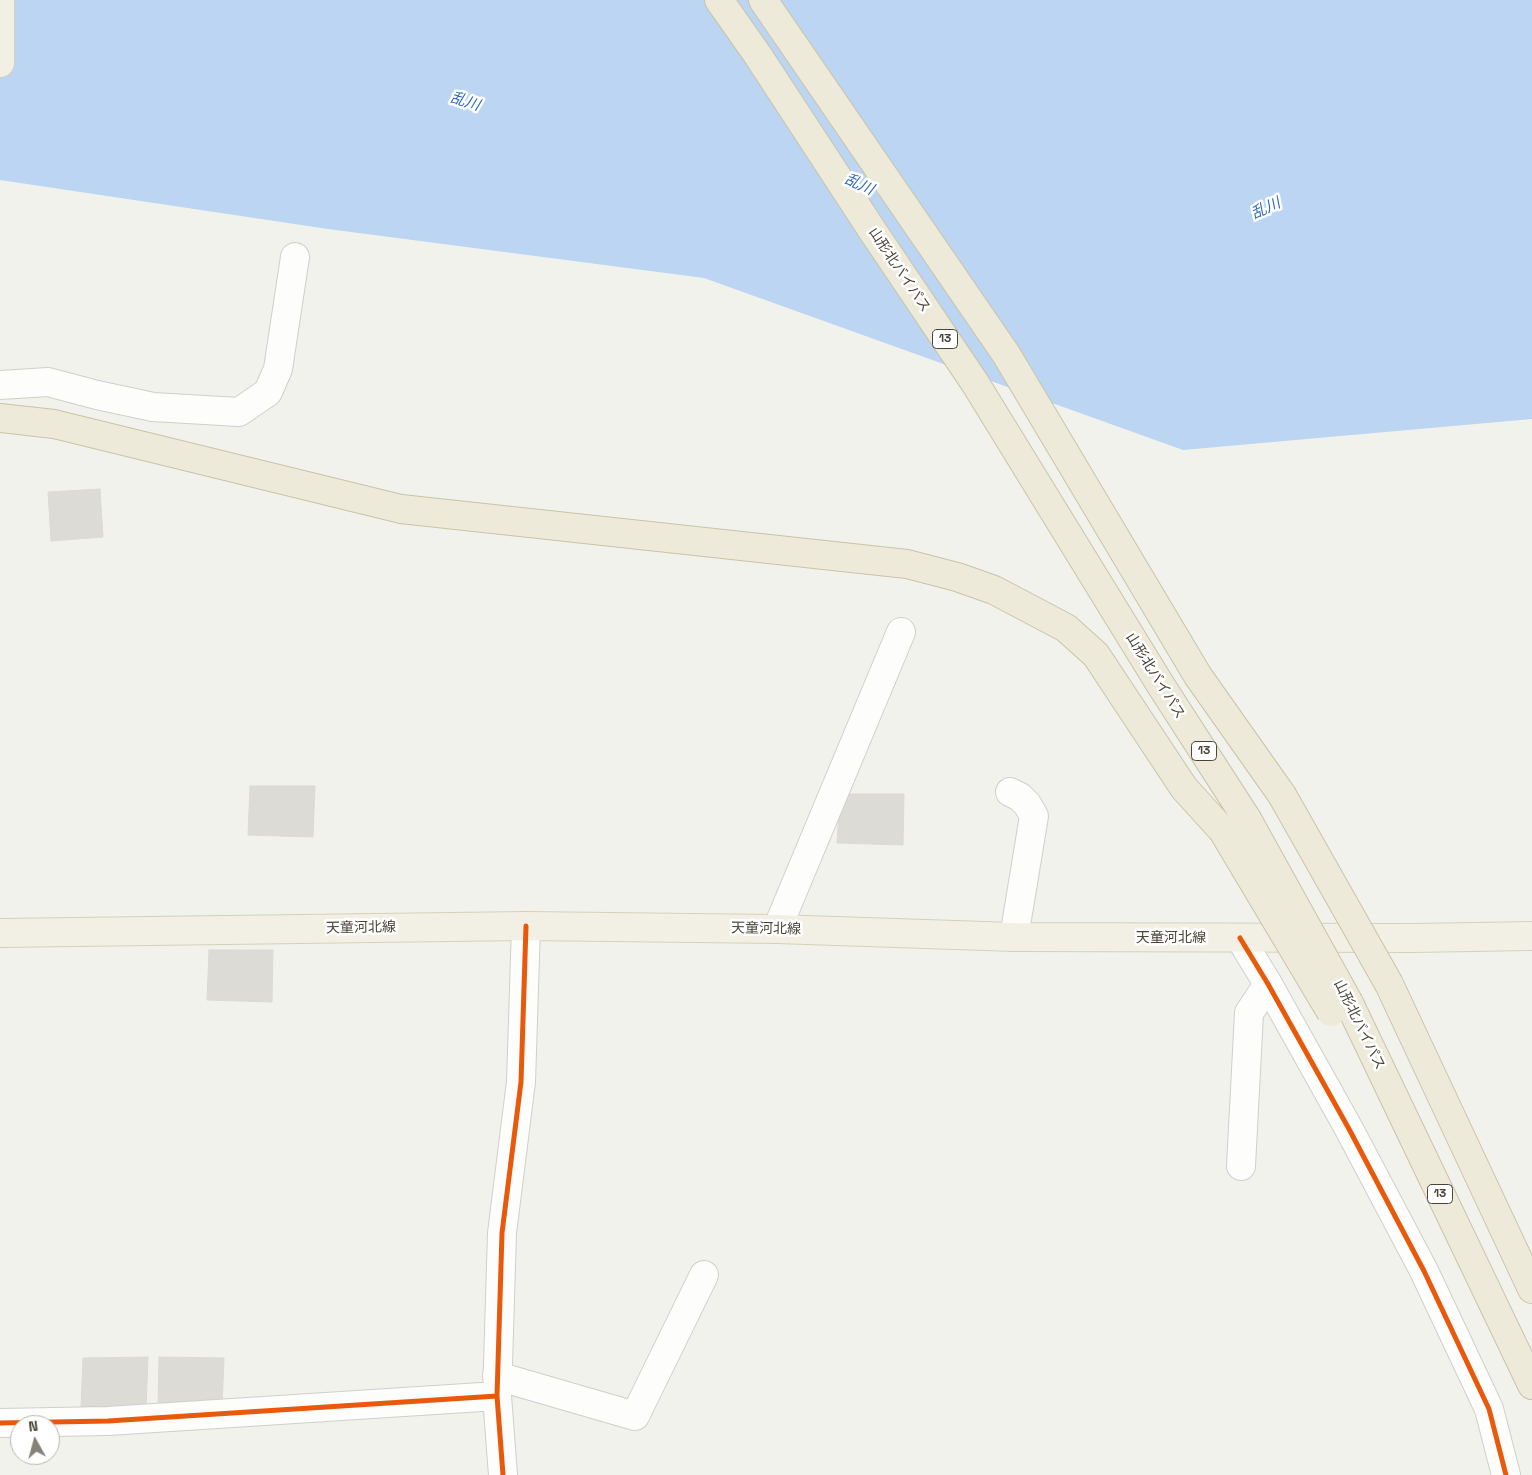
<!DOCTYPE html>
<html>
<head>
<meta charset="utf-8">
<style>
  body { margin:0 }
  #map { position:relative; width:1532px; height:1475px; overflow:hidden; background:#f2f2ed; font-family:"Space Grotesk",sans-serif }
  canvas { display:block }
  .north { position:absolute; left:10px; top:1415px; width:50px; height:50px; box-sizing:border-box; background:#fff; border:1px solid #b7b5af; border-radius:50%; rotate:353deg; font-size:14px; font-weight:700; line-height:20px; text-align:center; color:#4a4537 }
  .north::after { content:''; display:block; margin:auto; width:18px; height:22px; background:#858277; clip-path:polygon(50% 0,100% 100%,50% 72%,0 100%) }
</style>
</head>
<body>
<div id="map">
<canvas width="1532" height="1475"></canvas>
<div class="north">N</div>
</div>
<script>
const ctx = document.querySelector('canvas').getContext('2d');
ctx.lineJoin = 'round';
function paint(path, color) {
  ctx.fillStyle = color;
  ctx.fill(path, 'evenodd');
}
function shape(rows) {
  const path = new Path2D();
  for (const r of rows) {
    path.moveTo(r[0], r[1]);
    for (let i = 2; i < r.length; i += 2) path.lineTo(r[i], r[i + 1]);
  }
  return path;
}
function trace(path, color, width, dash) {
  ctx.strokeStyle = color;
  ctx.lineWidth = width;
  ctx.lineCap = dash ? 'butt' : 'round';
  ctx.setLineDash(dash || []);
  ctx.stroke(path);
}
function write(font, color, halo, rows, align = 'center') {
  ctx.font = font + ' "Space Grotesk","Noto Sans JP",sans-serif';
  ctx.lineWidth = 5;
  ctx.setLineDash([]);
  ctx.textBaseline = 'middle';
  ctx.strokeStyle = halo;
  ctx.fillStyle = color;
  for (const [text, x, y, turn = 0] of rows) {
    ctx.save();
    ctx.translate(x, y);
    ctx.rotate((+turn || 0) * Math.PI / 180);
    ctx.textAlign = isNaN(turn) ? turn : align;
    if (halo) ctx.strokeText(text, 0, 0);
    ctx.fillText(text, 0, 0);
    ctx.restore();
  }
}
paint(shape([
  [0,0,1532,0,1532,419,1183,450,704,278,328,229,0,180]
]), '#bbd5f2');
const building = shape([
  [100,489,103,537,51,541,48,492,100,489],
  [250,786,315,786,313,837,248,835,250,786],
  [840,794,904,794,903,845,837,843,840,794],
  [209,950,273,950,272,1002,207,1000,209,950],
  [148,1357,146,1409,81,1407,83,1358,148,1357],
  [159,1357,224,1358,222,1408,158,1407,159,1357]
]);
paint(building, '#dcdbd5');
trace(building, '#dbd9d2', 1);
const minor = shape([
  [0,385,48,382,97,395,153,407,239,412,268,392,278,369,295,257],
  [1010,792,1020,797,1027,804,1034,816,1014,937],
  [777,929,901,632],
  [1240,938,1268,984,1349,1129,1424,1271,1489,1409,1506,1475],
  [1241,1166,1249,1013,1268,984],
  [497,1376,635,1416,704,1275],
  [0,1423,108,1421,497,1396],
  [503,1475,497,1396,502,1233,521,1082,526,926]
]);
const major = shape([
  [0,63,0,0],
  [0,933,526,926,777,929,1014,937,1413,938,1532,936]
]);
const highway = shape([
  [719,0,757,54,872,230,975,383,1160,684,1247,819],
  [763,0,1006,354,1198,676,1282,795],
  [0,418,54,424,401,509,907,564,957,577,994,590,1066,628,1096,655,1184,788,1223,831],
  [1389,984,1532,1289],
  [1349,1003,1532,1385]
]);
trace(minor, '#d0cfca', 30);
trace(major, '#d5d1b9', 30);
trace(highway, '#cbc3a7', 30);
trace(minor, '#fdfdfc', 28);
trace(major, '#f2f0e4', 28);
trace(highway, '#edeada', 28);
const highwayBridge = shape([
  [1282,795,1389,984],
  [1247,819,1349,1003],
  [1223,831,1331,1012]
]);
trace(highwayBridge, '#cbc3a7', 30, []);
trace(highwayBridge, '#edeada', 28);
trace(shape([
  [1240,938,1268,984,1349,1129,1424,1271,1489,1409,1506,1475],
  [0,1423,108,1421,497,1396],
  [503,1475,497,1396,502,1233,521,1082,526,926]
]), '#e8590c', 5);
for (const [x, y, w] of [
  [945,339,25],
  [1204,751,25],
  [1440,1194,25]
]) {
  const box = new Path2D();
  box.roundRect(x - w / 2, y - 9.5, w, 19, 4);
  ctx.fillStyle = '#fff';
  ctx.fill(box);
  trace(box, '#4a4537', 1);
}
write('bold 12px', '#4a4537', null, [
  ["13",945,339],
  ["13",1204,751],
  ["13",1440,1194]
]);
write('14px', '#4a4537', '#fff', [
  ["山形北バイパス",899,270,56],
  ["山形北バイパス",1155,676,58],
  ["天童河北線",361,928,-1],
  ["天童河北線",766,929,1],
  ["天童河北線",1171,938],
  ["山形北バイパス",1359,1025,64]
]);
write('italic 15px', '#2a69bc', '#fff', [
  ["乱川",465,102,17],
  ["乱川",859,185,24],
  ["乱川",1266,209,-25]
]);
</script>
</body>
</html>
